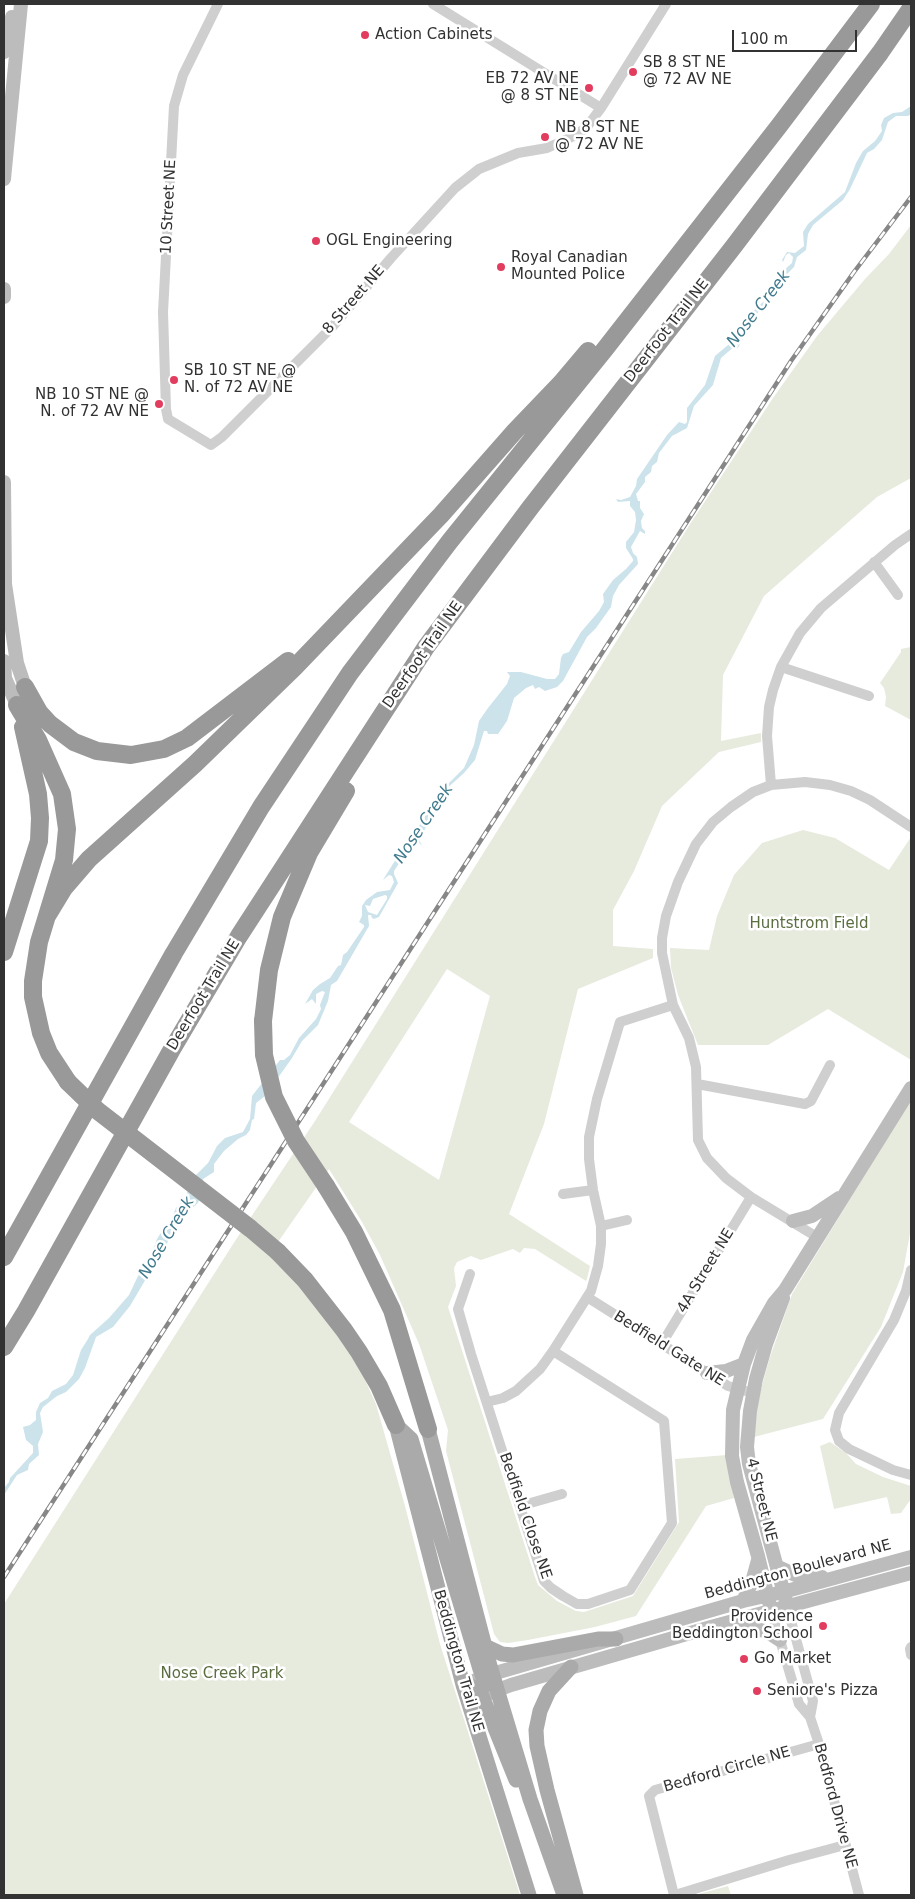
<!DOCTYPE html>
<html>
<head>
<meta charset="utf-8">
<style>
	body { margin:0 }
	#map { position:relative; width:915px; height:1899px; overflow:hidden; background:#fff; font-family:"DejaVu Sans",sans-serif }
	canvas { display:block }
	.frame { position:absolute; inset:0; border:5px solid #323232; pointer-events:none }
	.scale { position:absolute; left:732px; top:30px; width:125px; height:22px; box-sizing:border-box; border:2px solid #323232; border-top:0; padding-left:6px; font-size:15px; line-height:18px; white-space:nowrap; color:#323232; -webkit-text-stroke:4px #fff; paint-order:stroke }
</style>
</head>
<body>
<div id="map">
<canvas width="915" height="1899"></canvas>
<div class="frame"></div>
<div class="scale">100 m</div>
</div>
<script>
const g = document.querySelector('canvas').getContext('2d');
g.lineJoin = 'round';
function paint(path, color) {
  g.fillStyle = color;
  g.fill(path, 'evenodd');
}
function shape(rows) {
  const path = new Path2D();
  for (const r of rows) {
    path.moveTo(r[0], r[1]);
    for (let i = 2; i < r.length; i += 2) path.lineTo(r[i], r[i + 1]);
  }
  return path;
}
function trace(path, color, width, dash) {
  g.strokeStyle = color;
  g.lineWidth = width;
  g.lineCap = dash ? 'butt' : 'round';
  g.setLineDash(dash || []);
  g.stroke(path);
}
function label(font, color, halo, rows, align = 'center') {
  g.font = font + ' "DejaVu Sans",sans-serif';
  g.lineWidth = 5;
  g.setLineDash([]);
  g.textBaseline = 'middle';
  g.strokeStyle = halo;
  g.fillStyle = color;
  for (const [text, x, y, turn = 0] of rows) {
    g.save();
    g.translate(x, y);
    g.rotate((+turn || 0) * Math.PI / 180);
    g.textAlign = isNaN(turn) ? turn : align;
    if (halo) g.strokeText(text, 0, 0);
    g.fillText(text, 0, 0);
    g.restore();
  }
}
paint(shape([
	[911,225,911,478,877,497,764,596,723,675,721,741,761,733,761,742,719,752,662,806,634,871,613,910,613,946,653,949,653,958,578,989,544,1124,509,1214,590,1266,587,1279,586,1281,535,1249,524,1248,520,1253,513,1249,481,1260,471,1256,457,1262,454,1268,456,1286,448,1307,535,1577,538,1585,557,1601,576,1611,584,1612,633,1596,679,1522,675,1459,727,1455,734,1498,706,1506,636,1616,595,1627,528,1640,508,1643,500,1642,494,1634,446,1451,448,1430,419,1344,380,1255,362,1222,329,1169,271,1252,293,1275,357,1362,376,1404,405,1506,440,1644,520,1895,4,1895,4,1604,235,1241,315,1121,692,521,773,398,817,336,865,279,889,254],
	[447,969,490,996,439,1180,349,1122],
	[911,647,911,720,885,706,886,697,884,688,880,683,901,652,901,649],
	[803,830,835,838,889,870,911,837,911,1060,828,1009,768,1045,698,1045,678,995,671,968,670,948,709,950,717,916,734,875,762,843],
	[911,1099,911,1228,903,1272,881,1327,823,1419,754,1437,758,1400,769,1360,792,1294],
	[830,1442,846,1453,856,1464,883,1477,911,1486,911,1499,901,1513,891,1514,887,1497,834,1509,820,1446],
	[728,1886,731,1895,695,1895]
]), '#e7ebde');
paint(shape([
	[911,106,911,114,908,116,896,116,888,122,882,140,874,149,867,153,850,189,843,200,813,225,808,234,806,250,797,257,794,267,787,274,781,289,774,294,767,307,762,307,754,318,738,348,736,348,738,345,736,345,721,358,713,385,694,406,687,428,672,436,659,453,657,462,652,466,651,472,645,477,645,482,636,494,638,501,640,501,640,508,644,514,641,521,642,528,645,531,645,534,640,531,631,547,633,553,637,557,638,564,619,585,613,596,611,607,596,628,587,637,563,681,557,687,545,691,539,687,535,689,533,685,526,688,514,698,507,721,498,734,488,734,487,731,484,731,475,760,464,773,444,791,436,806,432,818,427,821,428,823,424,831,418,837,422,846,416,839,411,843,408,850,394,871,394,874,398,883,379,917,374,919,372,918,371,915,368,915,369,926,337,981,331,985,328,1001,318,1025,302,1041,292,1058,265,1096,256,1103,254,1119,252,1120,250,1130,246,1135,238,1139,224,1151,214,1164,214,1172,203,1179,202,1194,199,1201,196,1205,182,1214,179,1218,177,1231,170,1238,130,1306,113,1327,96,1337,85,1368,79,1379,66,1392,57,1396,43,1407,40,1413,43,1432,38,1444,39,1455,29,1464,28,1470,17,1475,4,1495,4,1488,9,1482,10,1478,33,1453,33,1446,26,1440,23,1427,30,1425,36,1420,36,1412,40,1403,48,1398,52,1391,66,1384,73,1375,81,1350,88,1339,90,1335,109,1318,129,1295,138,1276,150,1257,157,1239,162,1231,168,1226,176,1208,184,1199,195,1176,208,1163,217,1146,225,1138,243,1132,250,1119,252,1096,280,1060,284,1060,290,1055,299,1038,316,1019,321,1009,320,1005,325,992,322,991,316,994,316,1004,312,999,305,1004,313,990,320,984,330,978,338,966,341,965,343,955,347,952,364,927,364,925,359,922,362,916,362,906,366,900,377,892,390,890,394,882,392,876,389,875,383,880,399,854,421,823,424,822,426,811,431,802,433,802,440,792,464,768,474,745,479,721,488,708,507,684,510,676,507,672,521,672,547,679,555,679,559,674,561,658,563,654,569,652,581,632,599,611,604,602,603,594,613,580,626,569,633,561,633,559,626,548,626,542,634,532,636,520,635,512,630,506,630,501,618,502,616,499,621,500,630,497,636,486,637,479,667,435,679,422,685,424,687,422,687,408,705,385,715,356,741,334,741,332,738,329,742,327,747,317,764,301,764,297,772,290,782,272,792,263,793,257,789,253,786,255,783,262,782,260,787,252,795,253,804,246,803,232,808,224,845,192,856,163,863,151,875,141,882,131,881,125,884,118,893,113,902,112],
	[385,895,387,896,387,899,377,915,368,912,365,905,370,906,373,899]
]), '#cce3eb');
trace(shape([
	[218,4,183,75,174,106,163,312,166,409,168,419,211,445,222,437,333,326,391,258,455,188,479,169,518,153,547,148,574,136,586,128,601,108,666,4],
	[433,4,601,108],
	[874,562,898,595],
	[781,667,869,696],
	[771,785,767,736,769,707,773,690,781,667,800,633,821,608,895,545,911,534],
	[697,1084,805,1104,811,1101,830,1065],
	[563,1194,593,1190],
	[601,1226,627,1220],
	[817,1237,751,1197,726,1178,707,1158,698,1140,696,1067,689,1038,673,1005,662,953,662,938,666,916,678,882,696,844,713,822,731,807,753,792,771,785,805,782,830,785,851,791,870,800,911,827],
	[911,1270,906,1291,894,1320,839,1413,835,1430,839,1441,849,1449,893,1470,911,1475],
	[470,1274,458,1309,471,1354,544,1581,551,1588,563,1596,577,1604,588,1604,630,1590,672,1523,664,1421,553,1351],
	[587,1297,728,1386,753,1393],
	[661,1345,751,1197],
	[487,1402,503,1398,516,1391,540,1369,553,1351,591,1291,598,1266,601,1244,601,1226,593,1190,589,1159,589,1137,597,1099,620,1022,673,1005],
	[520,1506,562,1494],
	[787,1606,813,1701,810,1717],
	[771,1610,799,1704,810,1717,819,1744,859,1895],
	[911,1647,910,1649,911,1655],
	[674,1895,649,1796,655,1790,819,1744],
	[675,1895,789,1860,845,1845]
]), '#cfcfcf', 10);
trace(shape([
	[4,52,12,17],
	[4,179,21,4],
	[4,289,4,297],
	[4,482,5,584,17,663,25,687],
	[4,661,5,678,17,705],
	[793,1221,812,1216,839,1198],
	[783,1298,766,1344,756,1379,750,1411,747,1447,749,1464,786,1601],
	[707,1373,726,1371,744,1364],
	[778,1567,798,1576,822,1577],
	[743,1601,752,1582,758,1560],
	[771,1610,758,1556,737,1482,732,1456,733,1410,744,1364,753,1340,774,1303,785,1290,911,1088],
	[727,1625,766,1631,780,1640],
	[463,1685,492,1674,743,1601,783,1592,911,1557],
	[487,1694,511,1685,711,1627,911,1573]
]), '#bcbcbc', 14);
trace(shape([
	[396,1425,463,1685,529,1895],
	[397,1426,411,1439,480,1669,483,1677,489,1684],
	[428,1429,490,1666,530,1799,564,1895],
	[485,1646,502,1654,513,1655,598,1639,616,1639],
	[571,1667,549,1691,540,1711,536,1730,537,1746,547,1790,576,1895],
	[463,1685,471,1686,482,1696,516,1780]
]), '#aaa', 15);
trace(shape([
	[25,687,39,712,50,724,74,742,97,751,131,755,164,749,187,738,288,661],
	[17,705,38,740,62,794,67,829,64,860,39,942,33,981,33,997,41,1033,49,1053,68,1082],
	[47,916,64,888,89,859,195,764,295,667,441,515,515,431,561,383,588,351],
	[4,952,39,841,40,818,38,794,23,727],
	[263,1021,269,970,282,917,309,853,346,791],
	[326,1186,354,1232,392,1310,428,1429],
	[278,1252,305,1280,344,1330,359,1352,379,1386,396,1425],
	[4,1257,174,953,261,807,350,673,450,541,605,349,779,126,871,4],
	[4,1347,26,1311,171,1051,239,936,426,647,530,508,734,246,880,53,911,8]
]), '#999', 18);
const rail = shape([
	[4,1577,791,361,854,272,911,197]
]);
trace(rail, '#878787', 4.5);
trace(rail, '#fff', 2.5, [8]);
trace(shape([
	[263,1021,264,1055,274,1097,296,1141,326,1186],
	[68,1082,98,1111,251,1229,278,1252]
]), '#999', 18);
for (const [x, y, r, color] of [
	[365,35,5,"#e23c5e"],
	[633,72,5,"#e23c5e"],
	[589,88,5,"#e23c5e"],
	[545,137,5,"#e23c5e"],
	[316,241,5,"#e23c5e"],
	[501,267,5,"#e23c5e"],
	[174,380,5,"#e23c5e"],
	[159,404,5,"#e23c5e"],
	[823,1626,5,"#e23c5e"],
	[744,1659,5,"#e23c5e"],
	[757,1691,5,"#e23c5e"]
]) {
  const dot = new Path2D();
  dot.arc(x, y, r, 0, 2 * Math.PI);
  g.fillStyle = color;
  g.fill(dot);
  trace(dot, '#fff', 2);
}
label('15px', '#323232', '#fff', [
	["Action Cabinets",375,35],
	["SB 8 ST NE",643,63],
	["@ 72 AV NE",643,80],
	["EB 72 AV NE",579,79,"right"],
	["@ 8 ST NE",579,96,"right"],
	["NB 8 ST NE",555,128],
	["@ 72 AV NE",555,145],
	["OGL Engineering",326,241],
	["Royal Canadian",511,258],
	["Mounted Police",511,275],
	["SB 10 ST NE @",184,371],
	["N. of 72 AV NE",184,388],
	["NB 10 ST NE @",149,395,"right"],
	["N. of 72 AV NE",149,412,"right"],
	["Providence",813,1617,"right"],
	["Beddington School",813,1634,"right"],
	["Go Market",754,1659],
	["Seniore's Pizza",767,1691]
], 'left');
label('15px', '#323232', '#fff', [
	["10 Street NE",169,207,-87],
	["8 Street NE",354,300,-49],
	["Deerfoot Trail NE",667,331,-52],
	["Deerfoot Trail NE",423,655,-55],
	["Deerfoot Trail NE",204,995,-59],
	["4A Street NE",706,1271,-59],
	["Bedfield Gate NE",669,1349,32],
	["4 Street NE",761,1500,76],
	["Bedfield Close NE",525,1516,71],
	["Beddington Boulevard NE",798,1570,-15],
	["Beddington Trail NE",458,1661,74],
	["Bedford Circle NE",727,1770,-16],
	["Bedford Drive NE",835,1806,75]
]);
label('15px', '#5b6e40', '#fff', [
	["Huntstrom Field",809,924],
	["Nose Creek Park",222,1674]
]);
label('italic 16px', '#3f7a8d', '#fff', [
	["Nose Creek",759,309,-52],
	["Nose Creek",424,824,-56],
	["Nose Creek",167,1238,-59]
]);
</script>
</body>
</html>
